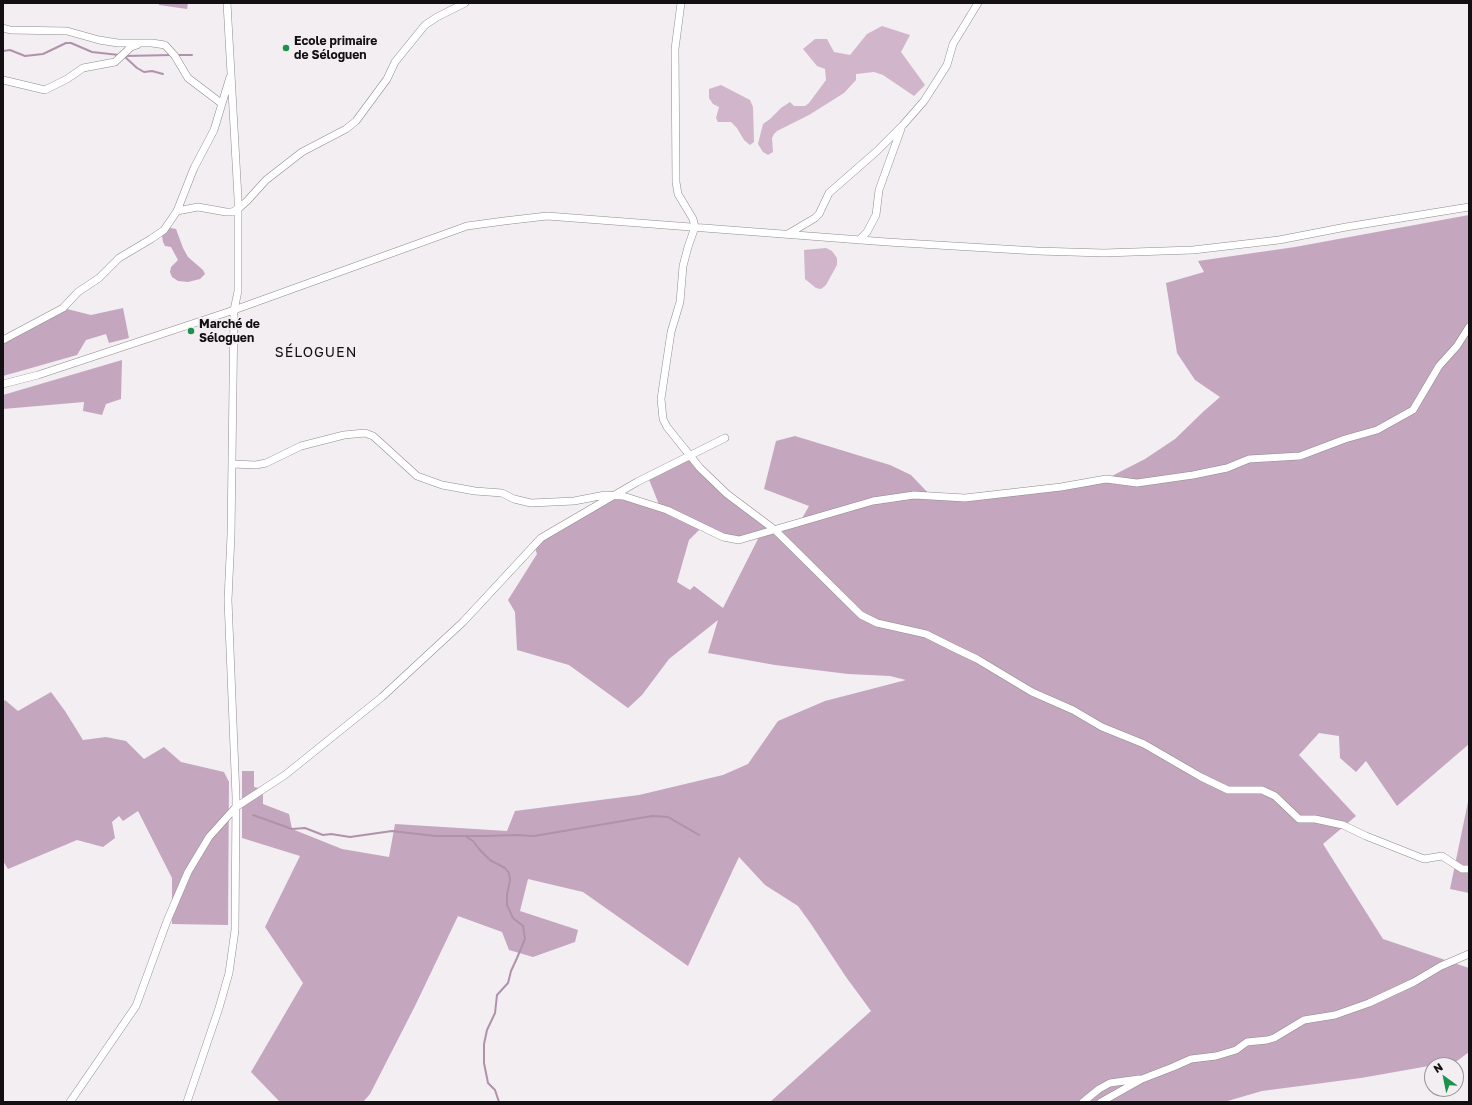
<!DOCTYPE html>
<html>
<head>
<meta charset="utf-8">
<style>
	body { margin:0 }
	#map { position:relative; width:1472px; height:1105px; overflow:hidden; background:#f2eef2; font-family:"Golos Text",sans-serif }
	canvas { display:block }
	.frame { position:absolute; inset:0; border:4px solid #121012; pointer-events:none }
	.north { position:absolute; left:1424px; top:1057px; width:40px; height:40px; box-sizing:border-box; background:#f2eef2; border:1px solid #989598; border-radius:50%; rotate:327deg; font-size:11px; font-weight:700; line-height:16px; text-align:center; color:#121012 }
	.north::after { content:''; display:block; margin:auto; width:14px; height:18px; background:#1b934e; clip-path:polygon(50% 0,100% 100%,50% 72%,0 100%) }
</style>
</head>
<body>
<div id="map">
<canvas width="1472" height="1105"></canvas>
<div class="frame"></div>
<div class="north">N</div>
</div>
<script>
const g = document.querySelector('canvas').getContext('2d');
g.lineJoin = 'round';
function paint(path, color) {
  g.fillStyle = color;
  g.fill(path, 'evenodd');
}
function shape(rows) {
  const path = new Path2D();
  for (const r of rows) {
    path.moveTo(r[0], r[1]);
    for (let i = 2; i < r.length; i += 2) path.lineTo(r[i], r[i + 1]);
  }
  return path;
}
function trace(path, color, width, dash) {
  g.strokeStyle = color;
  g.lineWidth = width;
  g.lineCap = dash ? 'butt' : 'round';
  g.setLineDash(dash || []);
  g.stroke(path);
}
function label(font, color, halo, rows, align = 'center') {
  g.font = font + ' "Golos Text",sans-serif';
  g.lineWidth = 4;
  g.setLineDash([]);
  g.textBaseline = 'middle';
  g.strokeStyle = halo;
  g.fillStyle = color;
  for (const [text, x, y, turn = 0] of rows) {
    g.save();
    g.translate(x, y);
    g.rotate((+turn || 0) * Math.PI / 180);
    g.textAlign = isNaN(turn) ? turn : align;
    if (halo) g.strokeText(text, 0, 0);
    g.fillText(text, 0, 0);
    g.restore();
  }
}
paint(shape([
	[882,26,910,35,901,52,925,85,914,96,883,75,874,72,856,74,856,80,844,93,809,115,777,131,774,134,772,138,773,152,768,155,763,152,758,144,763,124,770,119,781,108,790,102,794,106,805,106,809,103,826,80,825,69,817,66,803,49,815,39,827,39,834,52,850,55,867,34],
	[721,85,750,100,753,107,754,142,750,145,744,140,737,128,731,122,718,122,716,118,719,107,713,104,709,98,709,89],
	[826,248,832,251,837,258,837,265,826,285,821,289,816,288,805,279,804,250]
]), '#d0b5cb');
paint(shape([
	[159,3,188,3,187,9,159,5],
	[1469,215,1469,744,1397,806,1366,761,1356,772,1340,758,1339,736,1319,733,1299,755,1356,816,1323,844,1383,939,1469,968,1469,1052,1457,1061,1361,1078,1262,1091,1224,1102,770,1102,871,1011,846,977,811,924,798,906,765,885,739,857,688,966,583,892,528,879,520,911,578,930,575,942,533,957,509,950,502,932,458,916,415,1006,370,1094,363,1102,280,1102,251,1072,303,983,265,927,300,856,242,838,242,771,254,771,254,787,263,789,263,804,289,814,292,829,342,849,389,857,395,824,507,831,515,811,639,795,723,775,748,764,778,721,825,701,906,680,890,676,848,674,775,665,708,653,718,620,669,659,642,695,628,708,569,665,517,650,515,612,508,600,537,554,534,545,615,496,660,507,648,477,690,455,700,468,775,530,800,522,809,506,764,489,776,441,795,436,890,465,911,475,931,496,965,498,1106,479,1145,459,1175,439,1204,411,1220,397,1195,380,1177,353,1166,283,1204,272,1198,261,1295,247],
	[702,527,739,540,760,535,723,608,694,586,690,590,677,582,689,540],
	[166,227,176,229,183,248,188,257,203,270,205,274,200,279,188,282,178,281,172,277,170,272,171,267,178,260,171,247,165,246,163,242,162,236],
	[63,308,91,315,123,308,129,338,109,343,106,334,86,340,77,355,3,376,3,340],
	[122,360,121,399,106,404,102,415,83,411,84,402,3,409,3,395],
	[51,692,65,711,83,740,106,737,126,741,144,759,164,747,181,762,224,772,229,782,228,925,172,924,172,878,138,811,123,821,119,816,112,822,115,838,103,847,77,840,8,869,3,861,3,702,5,700,18,711],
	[1469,797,1469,893,1450,889]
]), '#c4a6bf');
trace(shape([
	[3,51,10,50,25,56,43,54,66,43,71,43,92,52,119,55],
	[177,55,192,55],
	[124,56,137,68,144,72,152,71,163,74],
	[125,56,171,55],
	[253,815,292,829,305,828,323,835,331,834,350,837,392,831,435,836,485,836,516,835,534,836,652,816,668,817,699,835],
	[465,836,473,841,479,849,490,860,505,868,509,873,510,880,507,895,507,905,513,918,523,926,525,939,517,958,511,971,508,983,497,995,495,1013,487,1030,484,1044,484,1063,488,1083,495,1090,499,1102]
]), '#b092ab', 2);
const minor = shape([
	[681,3,675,49,676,182,678,194,693,219,695,227,688,247,683,266,680,302,671,332,661,399,663,419,667,427,700,468,727,494,775,530,861,615,877,623,926,634,954,648,977,659,1032,692,1073,710,1102,727,1144,744,1201,777,1228,790,1262,790,1275,796,1299,819,1315,819,1343,825,1366,836,1424,859,1442,856,1462,869,1469,869],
	[3,28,10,30,67,31,99,40,118,43,152,43,165,45,175,56,188,78,221,103],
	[3,80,45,90,67,79,83,68,115,62,131,47,137,45],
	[177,211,198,207,226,212,232,212,238,209,247,201,266,180,302,152,346,129,356,121,387,79,395,62,425,25,437,17,465,3],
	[788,234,815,218,819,214,829,193,877,151,903,125,924,101,947,65,953,44,978,3],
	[859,240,867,232,876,215,879,190,901,129],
	[3,340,63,308,78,292,99,278,119,258,151,239,164,230,177,211,194,168,214,130,230,77],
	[3,384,38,375,234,310,467,226,504,221,547,216,887,242,1037,251,1104,253,1193,250,1279,240,1346,227,1469,207],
	[232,464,256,465,266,463,301,446,344,435,365,433,373,436,382,444,417,476,442,485,475,491,502,493,514,499,531,503,574,501,605,495,623,496,667,510,723,537,739,540,873,501,914,495,965,498,1061,487,1106,479,1137,483,1193,475,1227,468,1249,459,1300,456,1345,439,1377,430,1413,410,1439,366,1457,346,1469,327],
	[70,1102,136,1006,167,921,188,872,209,837,236,807,285,775,382,697,463,622,541,538,637,482,725,438],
	[187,1102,219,1008,229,973,235,930,236,797,228,600,231,535,234,310,238,291,238,198,227,3],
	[1083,1102,1099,1089,1110,1083,1139,1079],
	[1101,1102,1142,1079,1173,1067,1191,1059,1216,1056,1236,1050,1247,1042,1267,1040,1274,1038,1304,1020,1335,1015,1369,1003,1414,982,1441,966,1469,954]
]);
trace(minor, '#8f8b8e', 8);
trace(minor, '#fff', 7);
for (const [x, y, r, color] of [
	[286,48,4,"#1b934e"],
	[191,331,4,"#1b934e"]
]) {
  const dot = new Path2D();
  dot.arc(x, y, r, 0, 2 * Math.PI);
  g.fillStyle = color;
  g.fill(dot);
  trace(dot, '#f2eef2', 1.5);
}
label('bold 12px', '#121012', '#f2eef2', [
	["Ecole primaire",294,41],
	["de Séloguen",294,55],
	["Marché de",199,324],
	["Séloguen",199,338]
], 'left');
g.letterSpacing = '1px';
label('14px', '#121012', '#f2eef2', [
	["SÉLOGUEN",316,353]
]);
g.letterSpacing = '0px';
</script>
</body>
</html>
